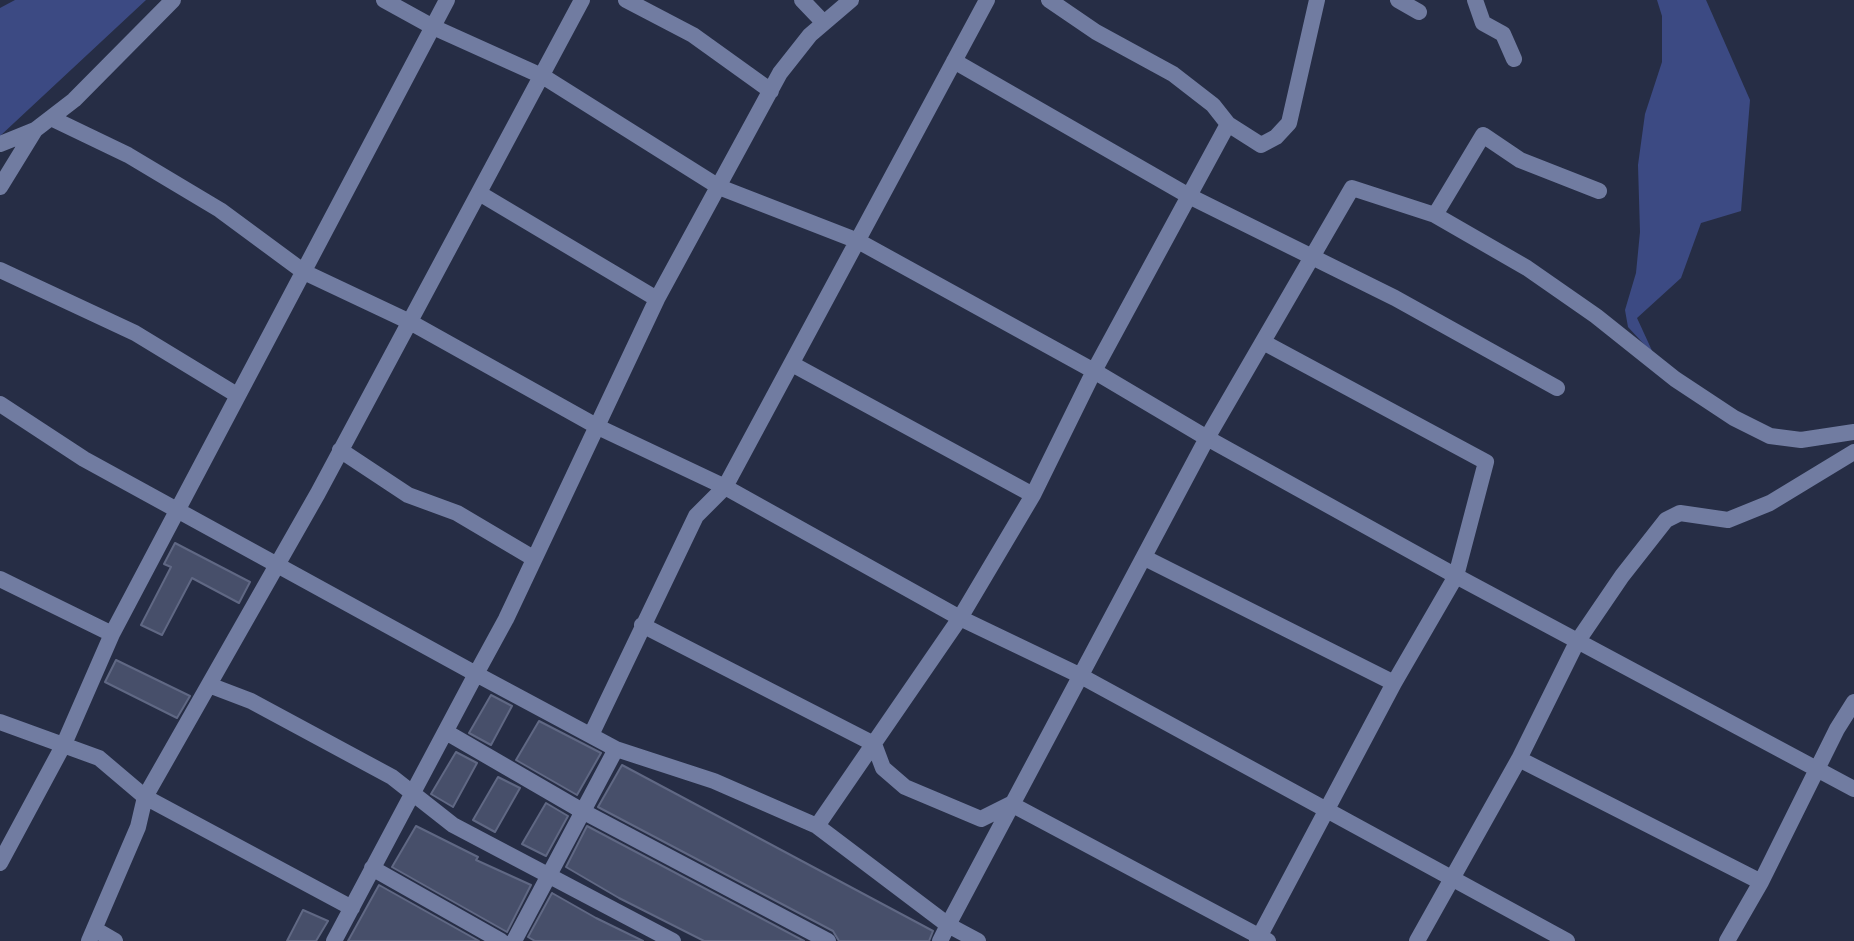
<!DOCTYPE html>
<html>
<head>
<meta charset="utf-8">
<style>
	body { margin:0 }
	canvas { display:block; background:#262d45 }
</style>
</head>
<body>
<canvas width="1854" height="941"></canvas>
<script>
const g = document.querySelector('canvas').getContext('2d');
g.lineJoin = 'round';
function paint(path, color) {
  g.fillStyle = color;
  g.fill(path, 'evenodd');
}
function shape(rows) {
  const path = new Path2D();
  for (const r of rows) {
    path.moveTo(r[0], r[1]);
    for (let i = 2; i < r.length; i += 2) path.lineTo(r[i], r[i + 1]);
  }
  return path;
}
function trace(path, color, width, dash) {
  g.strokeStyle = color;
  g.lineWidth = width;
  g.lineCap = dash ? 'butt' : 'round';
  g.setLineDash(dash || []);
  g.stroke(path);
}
paint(shape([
	[15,0,146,0,0,136,0,8],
	[1657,0,1706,0,1750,100,1741,211,1701,223,1681,278,1637,318,1654,355,1628,327,1625,310,1636,273,1640,232,1638,165,1645,114,1662,62,1662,16]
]), '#3c4a83');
const building = shape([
	[175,543,250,582,239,603,192,578,162,635,141,625,171,567,164,564,175,543],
	[116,660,190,696,177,718,105,682,116,660],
	[491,695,512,706,491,745,469,733,491,695],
	[539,721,601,753,577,795,516,760,539,721],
	[456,752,477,763,453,807,431,794,456,752],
	[622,765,933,931,929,941,839,941,833,931,598,807,622,765],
	[498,777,520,788,495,832,473,820,498,777],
	[546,803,568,816,546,856,522,844,546,803],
	[416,826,478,857,476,860,531,885,507,932,392,867,416,826],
	[587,826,804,941,704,941,619,898,566,867,587,826],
	[379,885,479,941,348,941,379,885],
	[552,893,596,918,643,941,535,941,528,937,552,893],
	[303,910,328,921,316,941,287,941,303,910]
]);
paint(building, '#474f6a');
trace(building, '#606884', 2);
trace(shape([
	[384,0,433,27,544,77,719,187,858,241,1094,371,1207,438,1352,188,1435,215,1527,268,1596,316,1675,379,1734,418,1770,436,1801,440,1854,432],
	[626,0,693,35,771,91],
	[802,0,824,23],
	[1398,0,1419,12],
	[1475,0,1483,23,1503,34,1514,59],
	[954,61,1189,196,1395,298,1557,388],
	[51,118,128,155,220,210,304,272,410,322,598,427,725,487,960,618,1079,675,1567,941],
	[1228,124,1261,145,1276,137,1289,123,1317,0],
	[0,144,35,130,74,100,173,0],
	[0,187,35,130],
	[479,193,657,299],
	[1435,215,1483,135,1520,160,1599,191],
	[0,270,135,333,237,395],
	[792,364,1033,495],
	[0,404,84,459,476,674,506,619,657,299,780,73,810,35,851,0],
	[340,450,408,495,457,513,533,558],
	[1145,558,1394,683],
	[0,579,112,634],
	[642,625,874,744,883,768,905,787,981,819,1011,804,1268,941],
	[209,685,251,701,392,777,453,825,673,941],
	[0,722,99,758,145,797,352,908],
	[446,732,584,812,828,941],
	[591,735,696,516,725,487,987,0],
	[1519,759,1761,882],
	[817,826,960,618,1033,495,1094,371,1228,124,1213,105,1173,74,1096,32,1049,0],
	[0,863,64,744,112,634,447,0],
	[372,868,501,941],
	[96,930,115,941],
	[89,941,138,827,145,797,318,493,582,0],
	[334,941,476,674,616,749,714,781,817,826,948,925,1207,438,1456,576,1854,789],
	[514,941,616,749],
	[940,941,948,925,978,941],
	[1257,941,1394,683,1456,576,1486,462,1263,342],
	[1417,941,1519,759,1577,642,1622,576,1666,520,1680,513,1728,520,1770,503,1854,452],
	[1727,941,1761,882,1837,729,1854,702]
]), '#717ca1', 16);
</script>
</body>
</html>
